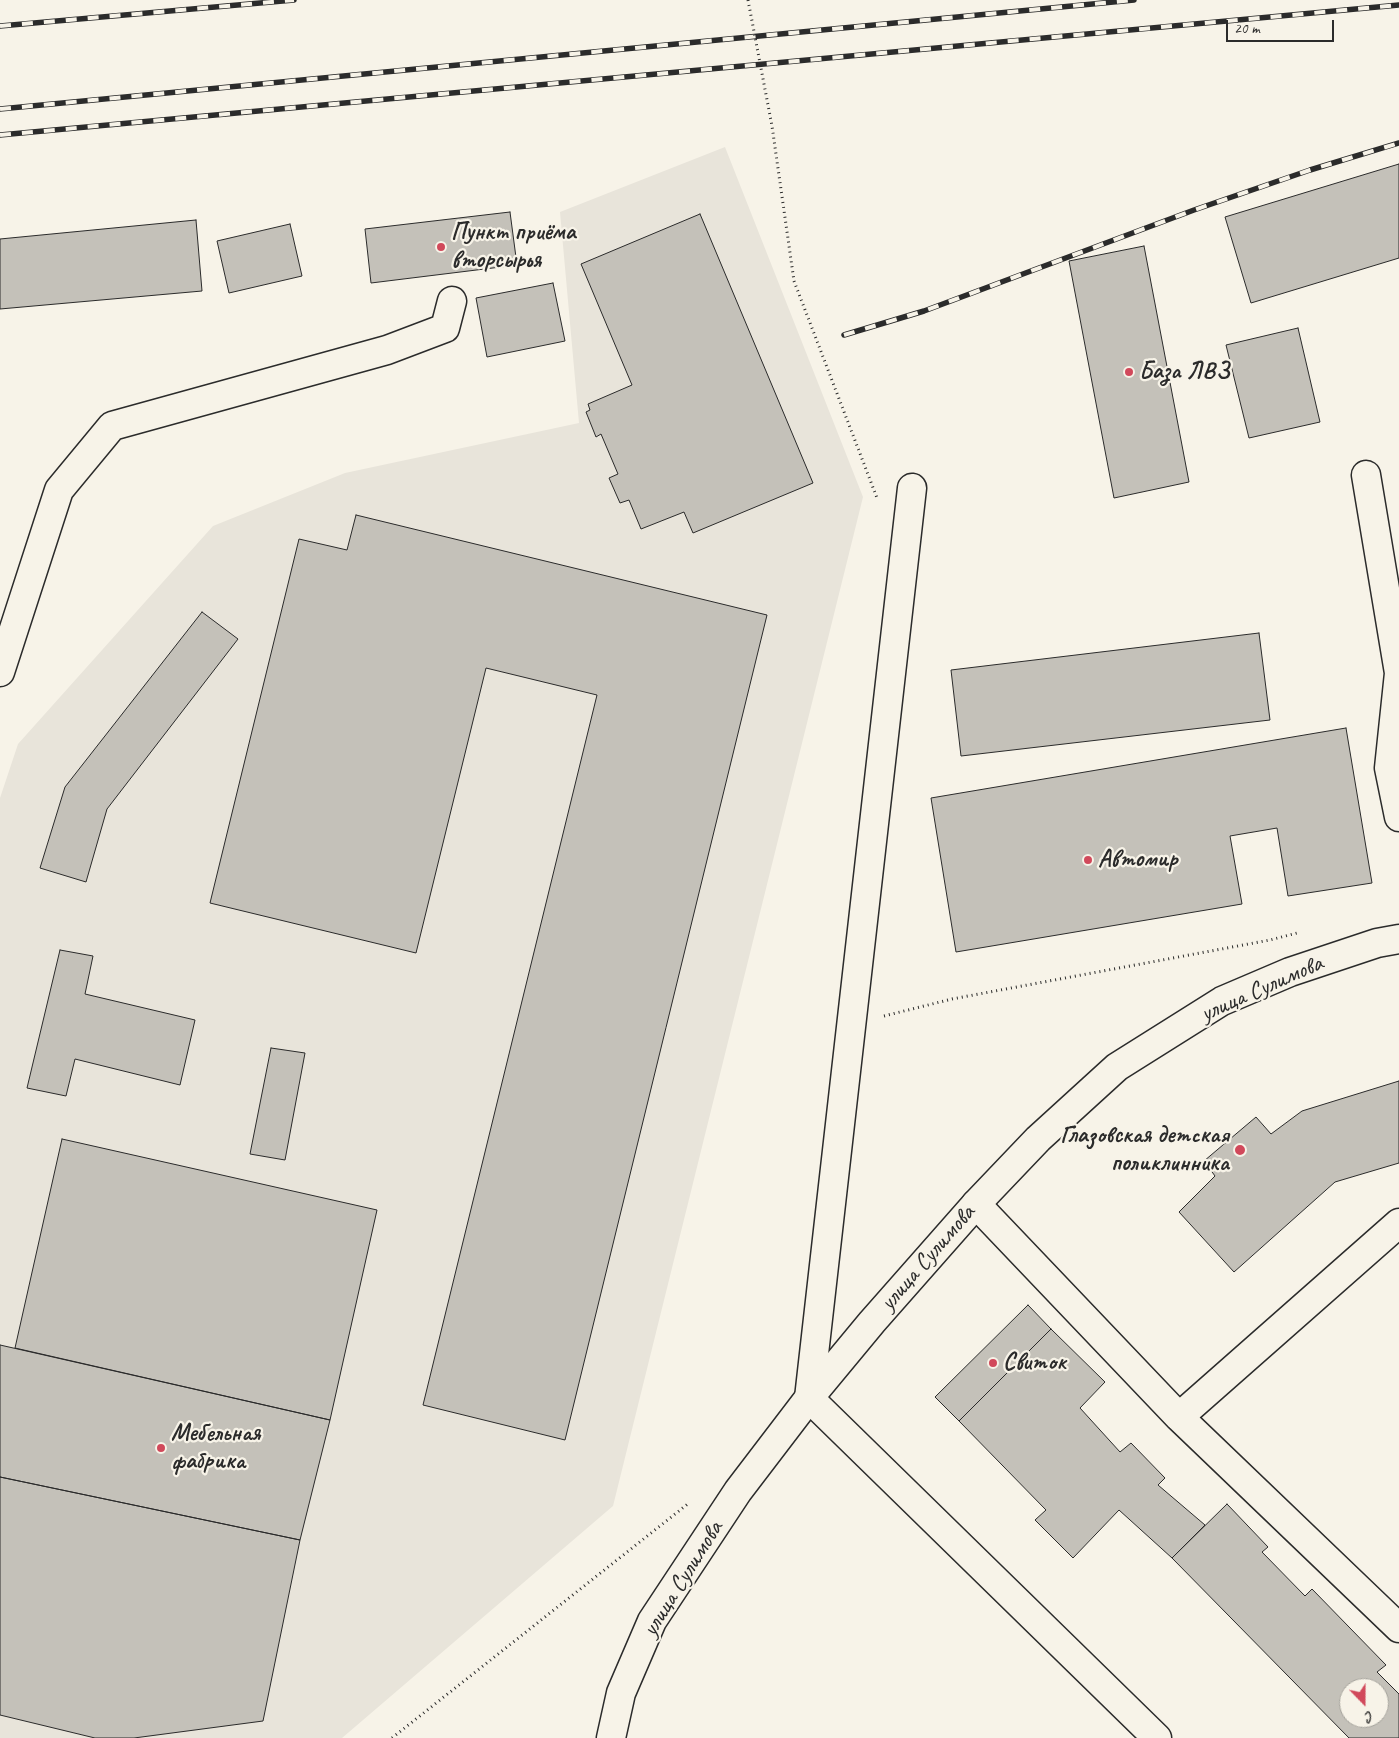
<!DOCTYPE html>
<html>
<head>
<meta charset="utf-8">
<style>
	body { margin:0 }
	#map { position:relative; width:1399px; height:1738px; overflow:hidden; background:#f7f3e8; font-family:Caveat,sans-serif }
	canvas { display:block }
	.north { position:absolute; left:1339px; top:1678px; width:50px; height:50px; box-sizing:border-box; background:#f7f3e8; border:1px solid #a5a39c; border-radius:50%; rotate:158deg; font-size:14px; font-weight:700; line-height:20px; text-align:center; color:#2b2b2b }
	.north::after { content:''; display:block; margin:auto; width:18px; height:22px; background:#d1495b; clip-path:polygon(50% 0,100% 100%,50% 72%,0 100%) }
	.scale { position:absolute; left:1226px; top:20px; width:108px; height:22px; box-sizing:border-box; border:2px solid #2b2b2b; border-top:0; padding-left:6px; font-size:15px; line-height:18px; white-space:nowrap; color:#2b2b2b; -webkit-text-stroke:4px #f7f3e8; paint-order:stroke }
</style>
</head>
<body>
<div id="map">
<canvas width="1399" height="1738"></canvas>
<div class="north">С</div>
<div class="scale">20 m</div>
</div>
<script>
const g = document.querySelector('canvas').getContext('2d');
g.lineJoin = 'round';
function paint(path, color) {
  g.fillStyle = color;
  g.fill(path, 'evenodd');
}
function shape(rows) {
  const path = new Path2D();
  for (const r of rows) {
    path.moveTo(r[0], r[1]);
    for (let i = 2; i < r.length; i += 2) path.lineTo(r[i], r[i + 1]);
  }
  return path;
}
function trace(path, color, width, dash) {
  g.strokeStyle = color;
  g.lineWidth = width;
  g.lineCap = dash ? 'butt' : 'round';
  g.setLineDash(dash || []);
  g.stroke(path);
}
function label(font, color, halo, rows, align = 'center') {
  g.font = font + ' Caveat,sans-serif';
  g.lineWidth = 4.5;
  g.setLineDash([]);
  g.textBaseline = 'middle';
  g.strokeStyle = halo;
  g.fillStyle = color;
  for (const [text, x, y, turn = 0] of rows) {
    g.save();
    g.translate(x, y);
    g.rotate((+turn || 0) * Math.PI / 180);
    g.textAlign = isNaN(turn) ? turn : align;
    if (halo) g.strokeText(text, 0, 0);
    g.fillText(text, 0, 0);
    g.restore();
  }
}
paint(shape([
	[725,147,863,497,613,1506,342,1738,0,1738,0,798,18,744,213,526,345,473,579,423,560,212]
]), '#e8e4da');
const building = shape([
	[1399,164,1399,258,1251,303,1225,217,1399,164],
	[510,212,517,265,371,283,365,229,510,212],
	[700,214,813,483,693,533,684,512,641,529,629,500,620,503,609,478,618,474,601,434,596,437,586,412,590,410,588,404,632,385,581,264,700,214],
	[196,220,202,291,0,309,0,239,196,220],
	[290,224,302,276,229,293,217,241,290,224],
	[1144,246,1189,482,1114,498,1069,261,1144,246],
	[553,283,565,341,487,357,476,298,553,283],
	[1298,328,1320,422,1249,438,1226,345,1298,328],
	[356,515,767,615,565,1440,423,1405,597,695,486,668,416,953,210,903,299,539,347,550,356,515],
	[202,612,238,639,107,809,86,882,40,868,65,787,202,612],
	[1259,633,1270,720,961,756,951,670,1259,633],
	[1346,728,1372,883,1288,896,1277,828,1230,836,1242,904,956,952,931,798,1346,728],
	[60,950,93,956,85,994,195,1020,180,1085,75,1059,66,1096,27,1088,60,950],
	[271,1048,305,1053,285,1160,250,1154,271,1048],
	[1399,1081,1399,1163,1335,1182,1234,1272,1179,1212,1215,1176,1204,1161,1256,1117,1271,1134,1302,1111,1399,1081],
	[62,1139,377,1210,330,1420,15,1348,62,1139],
	[1028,1305,1051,1329,959,1421,935,1397,1028,1305],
	[1051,1329,1105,1382,1080,1408,1120,1452,1131,1443,1165,1478,1158,1485,1205,1525,1172,1558,1119,1510,1073,1558,1035,1520,1046,1510,959,1421,1051,1329],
	[0,1345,330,1420,300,1540,0,1477,0,1345],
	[0,1477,300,1540,263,1721,134,1738,95,1738,0,1715,0,1477],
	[1227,1504,1268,1547,1262,1552,1305,1596,1312,1589,1386,1665,1377,1672,1399,1694,1399,1738,1349,1738,1172,1558,1227,1504],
	[1349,1688,1379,1688,1379,1718,1349,1718,1349,1688]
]);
paint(building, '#c4c1b9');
trace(building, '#2b2b2b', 1);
const minor = shape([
	[1366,475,1399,673,1389,768,1399,817],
	[912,488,809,1398,1157,1738],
	[0,672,59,490,112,426,387,350,445,328,452,301],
	[976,1204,1179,1417,1399,1628],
	[1179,1417,1399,1223]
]);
const major = shape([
	[611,1738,621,1693,652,1621,738,1491,809,1398,872,1322,976,1204,1038,1139,1117,1067,1222,1001,1290,972,1377,943,1399,939]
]);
trace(minor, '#2b2b2b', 31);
trace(major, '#2b2b2b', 31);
trace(shape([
	[794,281,877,498],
	[884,1016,952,999,1270,940,1297,933],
	[392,1738,689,1503]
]), '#2b2b2b', 3, [1, 4]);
trace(minor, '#f7f3e8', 28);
trace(major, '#f7f3e8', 28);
const rail = shape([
	[0,26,294,0],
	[0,109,1134,0],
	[0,135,1399,5],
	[844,335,924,311,1194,210,1310,170,1399,143]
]);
trace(rail, '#2b2b2b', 5.5);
trace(rail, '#f7f3e8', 4, [11]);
trace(shape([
	[748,0,772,126,794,281]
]), '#2b2b2b', 3, [1, 4]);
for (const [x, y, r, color] of [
	[441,247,5,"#d1495b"],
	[1129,372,5,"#d1495b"],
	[1088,860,5,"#d1495b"],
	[1240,1150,6,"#d1495b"],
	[993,1363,5,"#d1495b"],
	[161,1448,5,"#d1495b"]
]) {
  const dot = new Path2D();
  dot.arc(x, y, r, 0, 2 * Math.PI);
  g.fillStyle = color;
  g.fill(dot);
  trace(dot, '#f7f3e8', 2);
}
label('bold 24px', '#2b2b2b', '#f7f3e8', [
	["Пункт приёма",451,233],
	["вторсырья",451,261],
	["База ЛВЗ",1139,372],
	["Автомир",1098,860],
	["Глазовская детская",1229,1136,"right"],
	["поликлинника",1229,1164,"right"],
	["Свиток",1003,1363],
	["Мебельная",171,1434],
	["фабрика",171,1462]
], 'left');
label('24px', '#2b2b2b', '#f7f3e8', [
	["улица Сулимова",1262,989,-24],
	["улица Сулимова",928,1258,-49],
	["улица Сулимова",683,1579,-58]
]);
</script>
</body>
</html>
